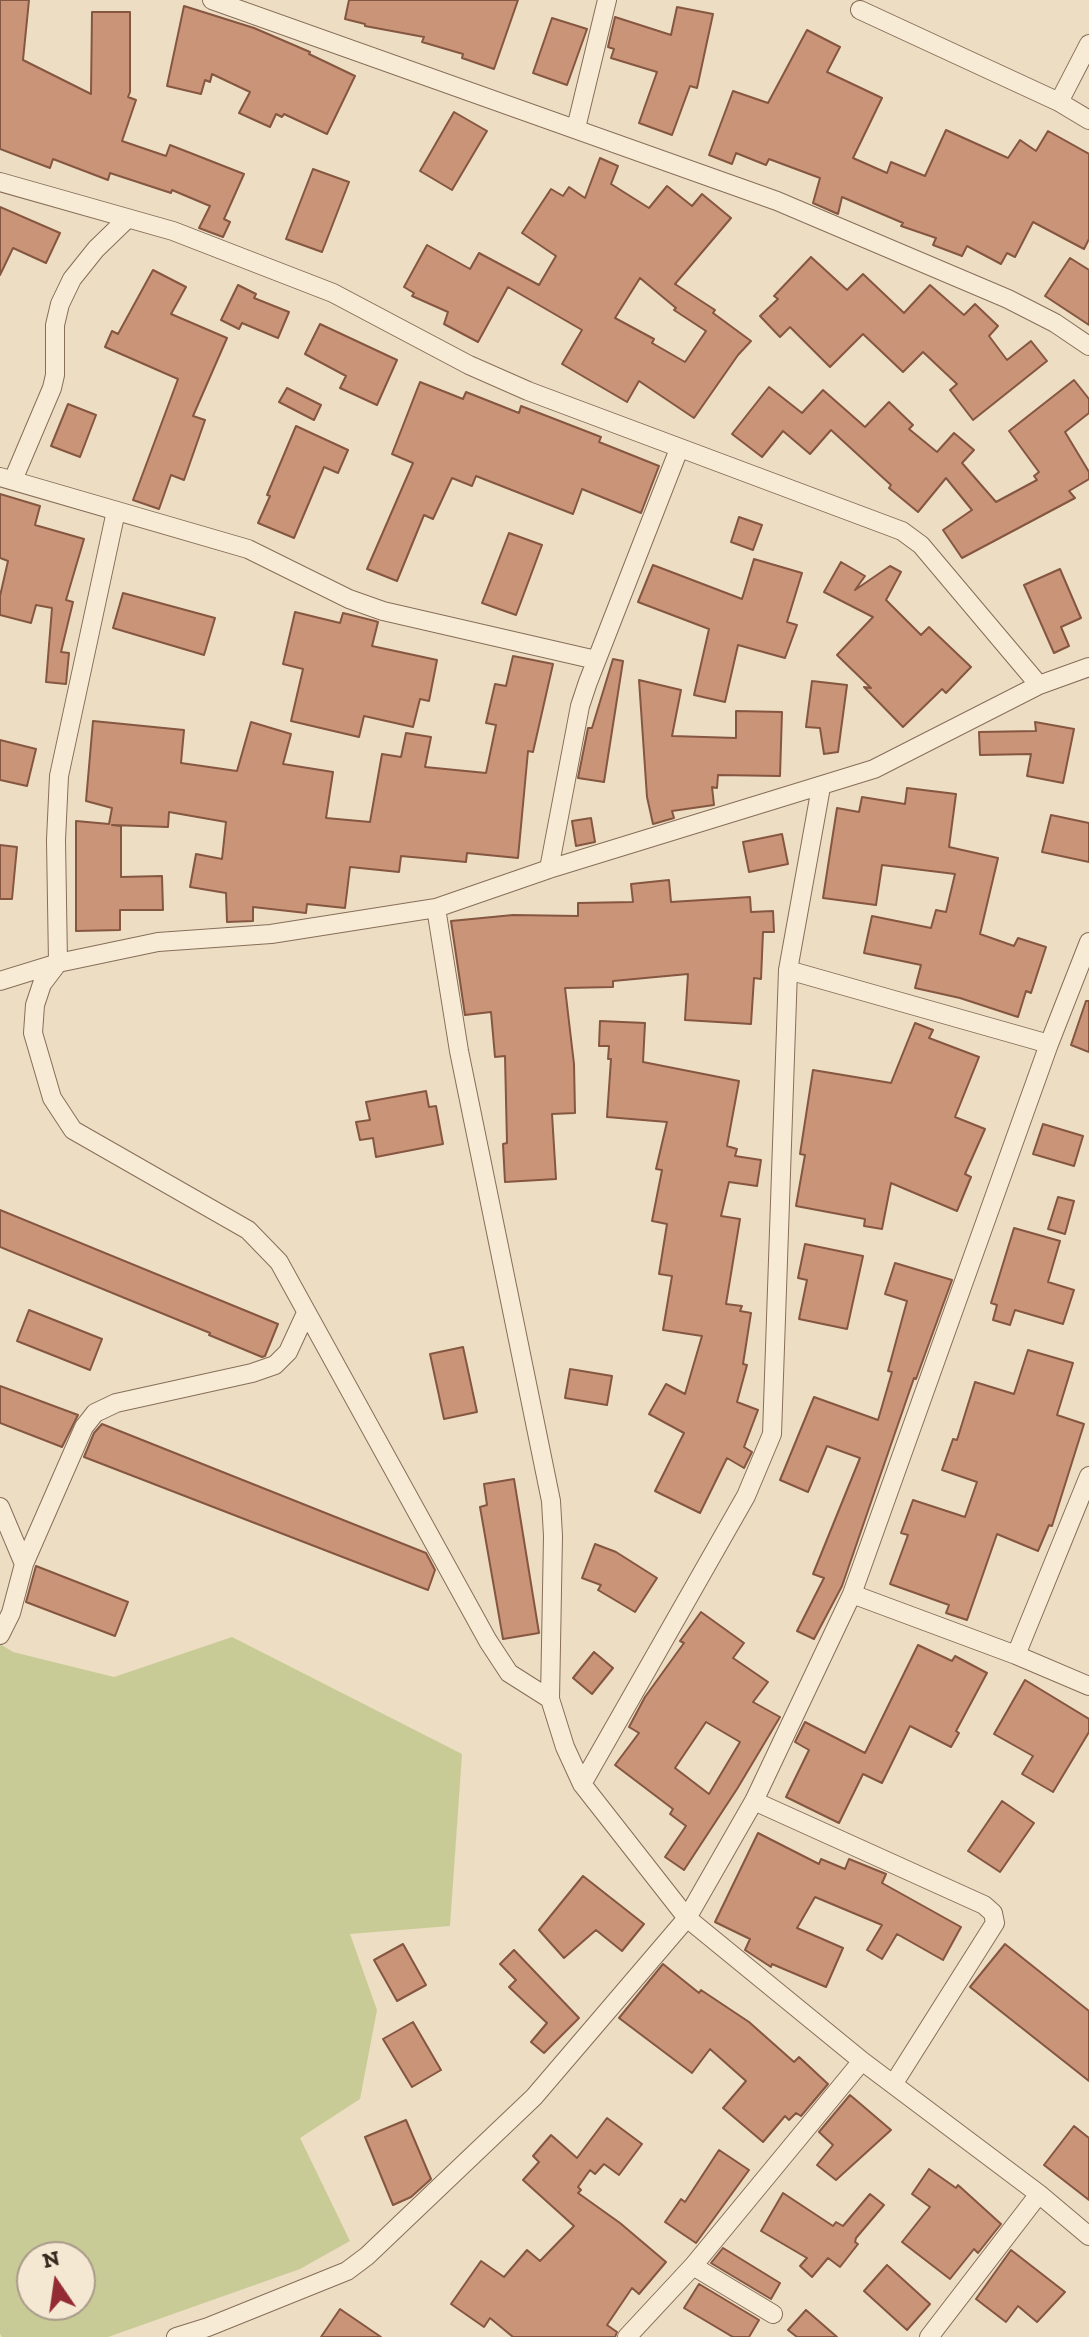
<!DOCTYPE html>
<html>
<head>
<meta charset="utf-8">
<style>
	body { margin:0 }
	#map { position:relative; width:1089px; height:2337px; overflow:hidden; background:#edddc2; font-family:"Zilla Slab",serif }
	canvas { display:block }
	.north { position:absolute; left:16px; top:2241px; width:80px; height:80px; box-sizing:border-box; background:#f4e8d2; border:2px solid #a89b8a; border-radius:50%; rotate:347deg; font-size:22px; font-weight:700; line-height:32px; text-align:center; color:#36281e }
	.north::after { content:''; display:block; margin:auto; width:28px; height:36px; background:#942b34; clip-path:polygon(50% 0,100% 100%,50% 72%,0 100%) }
</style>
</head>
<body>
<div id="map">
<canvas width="1089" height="2337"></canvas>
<div class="north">N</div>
</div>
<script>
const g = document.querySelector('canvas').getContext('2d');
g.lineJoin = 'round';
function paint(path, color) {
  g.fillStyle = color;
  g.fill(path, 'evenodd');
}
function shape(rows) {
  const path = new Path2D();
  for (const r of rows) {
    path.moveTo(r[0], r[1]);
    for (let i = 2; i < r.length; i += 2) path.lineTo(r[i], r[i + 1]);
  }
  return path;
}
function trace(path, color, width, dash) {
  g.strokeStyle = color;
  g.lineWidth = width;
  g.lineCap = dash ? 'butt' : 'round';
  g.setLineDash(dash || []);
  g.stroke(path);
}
paint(shape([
	[232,1637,462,1754,450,1926,350,1934,377,2010,360,2099,300,2138,350,2241,300,2269,108,2337,2,2337,0,2334,0,1644,13,1652,114,1677],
	[32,2257,80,2257,80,2305,32,2305]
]), '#c9cb97');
const building = shape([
	[0,0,29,0,23,60,91,94,92,12,130,12,130,92,128,97,136,100,122,141,166,156,170,145,244,174,224,219,230,222,223,237,199,228,210,206,172,190,171,193,110,173,108,180,53,159,50,168,0,149,0,0],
	[349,0,518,0,494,69,462,58,463,54,422,42,424,37,365,26,365,24,345,19,349,0],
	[184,6,254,28,310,52,309,54,355,76,327,134,284,114,282,117,276,114,270,127,239,113,250,92,212,74,210,82,205,80,201,94,167,86,184,6],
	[677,7,713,14,697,88,690,86,672,135,639,123,657,72,611,58,614,49,608,47,615,17,671,35,677,7],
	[552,18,587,29,567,85,533,73,552,18],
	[807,30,840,47,827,72,882,98,853,158,887,173,891,162,925,176,946,130,1008,158,1020,140,1036,151,1048,131,1089,154,1089,239,1084,249,1033,222,1015,257,1007,253,1001,264,967,246,962,256,933,245,936,238,901,226,903,223,842,197,838,214,813,203,820,178,769,159,766,165,736,153,732,164,709,155,733,91,768,103,807,30],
	[454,112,487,131,452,190,420,171,454,112],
	[600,158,618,166,611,184,649,208,667,186,692,206,702,194,731,218,675,284,715,310,713,313,751,341,738,355,694,418,639,381,627,402,562,364,582,330,508,287,478,342,444,324,448,312,412,296,414,293,404,287,427,245,470,269,479,253,539,285,556,256,522,233,551,189,563,196,569,187,585,198,600,158],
	[640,278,676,308,674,310,706,331,685,362,652,343,654,339,615,318,640,278],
	[313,169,349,182,322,252,286,239,313,169],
	[0,207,60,233,46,263,13,248,0,275,0,207],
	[811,257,847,290,863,274,904,313,930,285,964,315,975,304,998,326,989,336,1007,360,1031,341,1047,361,973,420,950,390,957,384,923,352,903,372,863,334,830,367,790,327,780,337,760,316,778,299,774,296,811,257],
	[1070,258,1089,270,1089,325,1045,296,1070,258],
	[153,270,186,287,171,314,227,338,193,416,205,420,184,480,171,475,159,509,133,500,178,379,105,347,112,331,118,334,153,270],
	[238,285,256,294,254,298,289,312,278,338,242,323,239,329,221,320,238,285],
	[320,324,397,360,377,405,340,388,346,376,305,354,320,324],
	[1074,380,1089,399,1089,413,1065,432,1089,472,1089,479,1069,491,1075,498,962,558,943,530,972,510,946,478,918,512,889,488,891,485,831,430,810,454,783,431,762,457,732,434,769,387,802,413,823,390,865,427,889,402,913,425,909,429,937,452,954,433,974,450,962,463,996,502,1037,480,1034,476,1039,472,1009,431,1074,380],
	[420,382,463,399,466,392,519,413,521,406,601,437,599,442,659,466,641,513,582,489,573,514,476,476,472,486,452,478,433,519,424,515,397,581,367,569,413,463,392,454,420,382],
	[287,388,321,405,314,420,279,402,287,388],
	[68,404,96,415,80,457,51,446,68,404],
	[296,426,348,450,338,473,324,467,294,538,258,523,270,496,267,495,296,426],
	[0,494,40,506,35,525,84,539,66,600,73,602,61,652,69,653,66,684,46,682,52,608,36,605,31,623,0,615,0,596,8,561,0,558,0,494],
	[739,517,762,525,753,550,731,542,739,517],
	[509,533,542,545,516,615,482,603,509,533],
	[754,559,802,573,787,622,797,625,785,658,738,645,725,702,694,695,709,629,638,602,653,565,742,599,754,559],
	[841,562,865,576,855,590,890,566,901,572,886,600,921,635,929,627,971,667,946,693,942,689,903,727,864,687,871,688,837,655,873,617,824,592,841,562],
	[1060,569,1081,618,1061,627,1069,646,1054,653,1024,585,1060,569],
	[123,593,215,618,204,655,113,628,123,593],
	[295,612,340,623,343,613,375,621,378,622,372,646,437,660,429,701,420,699,413,727,364,716,359,737,291,721,303,669,283,664,295,612],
	[513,656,553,664,533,752,528,751,518,858,467,853,466,862,401,856,399,872,350,867,345,908,307,904,306,913,253,907,253,921,227,922,226,893,190,887,196,854,222,859,226,822,169,812,168,827,112,825,121,826,121,877,162,876,163,910,120,910,120,930,76,931,76,821,109,824,112,808,86,801,93,721,184,730,181,763,237,771,251,722,291,734,283,764,333,772,326,818,370,822,382,754,401,757,406,733,431,737,425,767,486,773,496,725,486,723,495,684,506,686,513,656],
	[613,659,623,661,604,782,578,778,588,728,592,728,613,659],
	[639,680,681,690,672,736,736,738,736,711,782,712,780,776,718,775,717,788,712,787,714,805,672,811,674,818,653,824,647,797,639,680],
	[812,681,847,685,838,752,824,754,820,728,806,727,812,681],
	[1035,722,1074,729,1063,783,1027,776,1031,754,980,755,979,732,1036,731,1035,722],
	[0,740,36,749,27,786,0,780,0,740],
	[907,788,956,794,949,847,998,858,980,934,1014,946,1018,938,1046,947,1031,993,1026,991,1018,1017,960,998,915,988,921,965,864,953,872,916,931,928,936,910,946,912,955,874,882,865,876,905,823,898,837,808,859,812,862,797,905,804,907,788],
	[1051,815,1089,823,1089,862,1042,852,1051,815],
	[591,818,595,842,576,846,572,821,591,818],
	[782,834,788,864,749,872,743,842,782,834],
	[0,845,17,847,12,899,0,899,0,845],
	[669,880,671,902,750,897,751,912,773,911,774,932,763,932,761,979,754,978,751,1024,685,1020,688,974,613,981,613,987,565,988,574,1064,575,1113,552,1114,556,1179,505,1182,503,1144,507,1143,505,1056,495,1057,491,1012,465,1015,451,921,513,915,578,916,578,903,633,902,631,884,669,880],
	[1086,1001,1089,1001,1089,1052,1071,1045,1086,1001],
	[600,1021,645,1023,643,1062,739,1081,727,1146,737,1149,735,1156,761,1160,757,1186,729,1182,721,1216,740,1219,726,1304,742,1306,740,1311,751,1313,743,1364,747,1365,737,1402,758,1410,744,1447,752,1452,744,1468,727,1458,700,1513,655,1491,684,1433,649,1414,666,1384,685,1394,702,1336,663,1330,672,1276,659,1274,667,1224,652,1221,662,1170,656,1169,667,1122,607,1117,611,1059,608,1059,609,1046,599,1046,600,1021],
	[915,1023,933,1030,929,1038,979,1057,955,1117,985,1129,965,1174,971,1177,957,1211,891,1183,882,1229,864,1226,865,1219,796,1206,805,1155,800,1154,813,1070,891,1083,915,1023],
	[426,1091,429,1107,436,1106,443,1144,376,1157,373,1138,360,1140,356,1122,370,1120,366,1102,426,1091],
	[1043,1124,1083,1136,1074,1166,1033,1154,1043,1124],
	[1058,1197,1074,1201,1065,1234,1048,1229,1058,1197],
	[0,1210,278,1324,265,1356,262,1357,209,1335,210,1333,0,1247,0,1210],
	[1014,1228,1060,1241,1048,1282,1074,1290,1063,1324,1015,1310,1010,1325,993,1320,997,1305,991,1303,1014,1228],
	[805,1244,863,1256,847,1329,799,1319,807,1280,798,1278,805,1244],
	[895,1263,952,1280,916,1379,914,1378,842,1586,814,1639,797,1631,824,1578,813,1574,860,1458,827,1446,808,1492,780,1480,814,1397,878,1420,892,1372,888,1371,907,1301,885,1294,895,1263],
	[29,1310,102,1339,90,1370,17,1341,29,1310],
	[463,1347,477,1412,444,1419,430,1354,463,1347],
	[1028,1350,1073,1363,1057,1415,1084,1424,1052,1526,1049,1525,1038,1551,997,1534,967,1620,946,1613,949,1605,890,1584,908,1535,901,1533,913,1500,965,1517,977,1482,942,1470,953,1439,957,1440,975,1382,1014,1394,1028,1350],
	[570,1369,612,1376,607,1405,565,1398,570,1369],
	[0,1386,78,1415,62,1447,0,1423,0,1386],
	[102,1424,426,1553,435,1570,428,1590,84,1457,94,1433,102,1424],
	[514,1479,539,1633,503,1639,480,1507,487,1505,484,1484,514,1479],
	[595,1544,616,1552,657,1578,635,1612,598,1590,601,1585,582,1578,595,1544],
	[36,1566,128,1602,115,1636,26,1602,36,1566],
	[701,1612,744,1643,733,1658,768,1682,753,1702,780,1717,737,1789,684,1870,665,1857,686,1826,670,1814,673,1809,615,1765,639,1733,629,1727,645,1697,684,1643,680,1641,701,1612],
	[706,1722,740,1742,709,1794,675,1768,706,1722],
	[918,1645,952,1661,955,1656,987,1673,956,1731,959,1733,951,1747,910,1726,882,1783,863,1774,839,1823,786,1797,809,1750,795,1742,805,1722,865,1753,918,1645],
	[594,1652,613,1668,592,1694,573,1678,594,1652],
	[1025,1680,1089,1719,1089,1732,1053,1792,1022,1774,1033,1756,994,1734,1025,1680],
	[1002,1801,1034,1823,1000,1872,968,1851,1002,1801],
	[758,1833,819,1864,821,1859,845,1869,849,1859,886,1874,882,1883,961,1927,943,1960,897,1934,882,1959,867,1950,882,1925,815,1897,797,1928,843,1948,826,1987,772,1964,771,1967,745,1950,750,1939,715,1922,758,1833],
	[583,1876,644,1924,622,1951,596,1930,564,1958,539,1930,583,1876],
	[403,1944,426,1985,397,2001,374,1960,403,1944],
	[1005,1944,1089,2011,1089,2081,970,1987,1005,1944],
	[514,1950,579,2018,544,2053,531,2042,547,2023,509,1987,516,1980,500,1964,514,1950],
	[663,1964,699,1993,701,1990,749,2022,794,2062,799,2057,828,2084,801,2116,796,2113,789,2120,785,2116,763,2142,723,2108,746,2081,710,2049,692,2073,619,2018,663,1964],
	[413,2022,441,2070,412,2087,383,2039,413,2022],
	[850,2095,891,2130,836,2180,817,2165,833,2145,819,2132,850,2095],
	[607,2118,642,2144,619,2175,604,2164,595,2174,590,2170,578,2187,581,2190,578,2193,620,2223,666,2262,639,2294,632,2288,607,2325,617,2332,615,2337,513,2337,490,2318,484,2327,451,2304,481,2261,504,2277,527,2250,540,2261,574,2226,523,2180,539,2162,533,2156,551,2135,577,2158,607,2118],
	[406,2120,431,2179,411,2197,393,2205,365,2137,406,2120],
	[1074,2126,1089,2138,1089,2200,1044,2165,1074,2126],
	[719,2150,749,2170,696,2243,665,2222,681,2199,685,2202,719,2150],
	[929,2169,956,2188,958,2185,1001,2224,978,2253,974,2249,950,2279,902,2242,930,2207,912,2194,929,2169],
	[783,2193,833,2226,836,2222,843,2226,870,2194,884,2205,856,2238,855,2242,858,2244,840,2267,828,2258,812,2277,800,2266,807,2258,761,2231,783,2193],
	[723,2248,780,2283,771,2299,711,2263,723,2248],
	[1011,2250,1065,2292,1037,2322,1018,2306,1006,2322,976,2299,1011,2250],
	[887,2265,930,2304,907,2330,864,2291,887,2265],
	[699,2284,759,2320,749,2337,733,2337,684,2308,699,2284],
	[340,2309,381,2337,321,2337,340,2309],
	[806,2310,837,2337,797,2337,788,2330,806,2310]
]);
paint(building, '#ca9479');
trace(building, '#855640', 2);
const street = shape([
	[212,0,777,201,1008,299,1055,323,1089,346],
	[860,10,1059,102,1089,120],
	[1059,102,1089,44],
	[576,128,607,0],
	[0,182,173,231,333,293,469,365,528,391,902,531,921,545,1039,685],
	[0,477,248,549,349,599,383,611,596,660],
	[13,480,52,388,55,375,55,325,60,304,72,279,96,249,127,219],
	[116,511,59,776,56,840,58,963,42,984,35,1005,33,1033,52,1098,73,1130,248,1230,279,1262,488,1641,509,1673,550,1699],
	[549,869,580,706,588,682,679,449],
	[436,908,459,1051,551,1501,553,1536,550,1699,565,1747,582,1784,687,1918,862,2061,1039,2194,1089,2236],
	[788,970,1049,1044],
	[0,981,58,963,158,942,271,934,436,908,549,869,874,769,1039,685,1089,667],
	[0,1507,24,1564],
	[852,1594,1016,1655,1089,1686],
	[0,1635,11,1613,24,1564,84,1427,95,1413,116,1403,252,1373,275,1365,288,1352,306,1313],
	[1016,1655,1089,1476],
	[582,1784,746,1496,772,1434,788,970,821,787],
	[754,1801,984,1905,993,1913,995,1923,894,2083],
	[693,2266,773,2314],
	[176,2337,208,2327,347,2271,367,2256,534,2097,687,1918,754,1801,852,1594,1049,1044,1089,942],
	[627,2337,693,2266,862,2061],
	[929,2337,1039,2194]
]);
trace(street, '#866e5a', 20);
trace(street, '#f8ebd5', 18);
</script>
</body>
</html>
